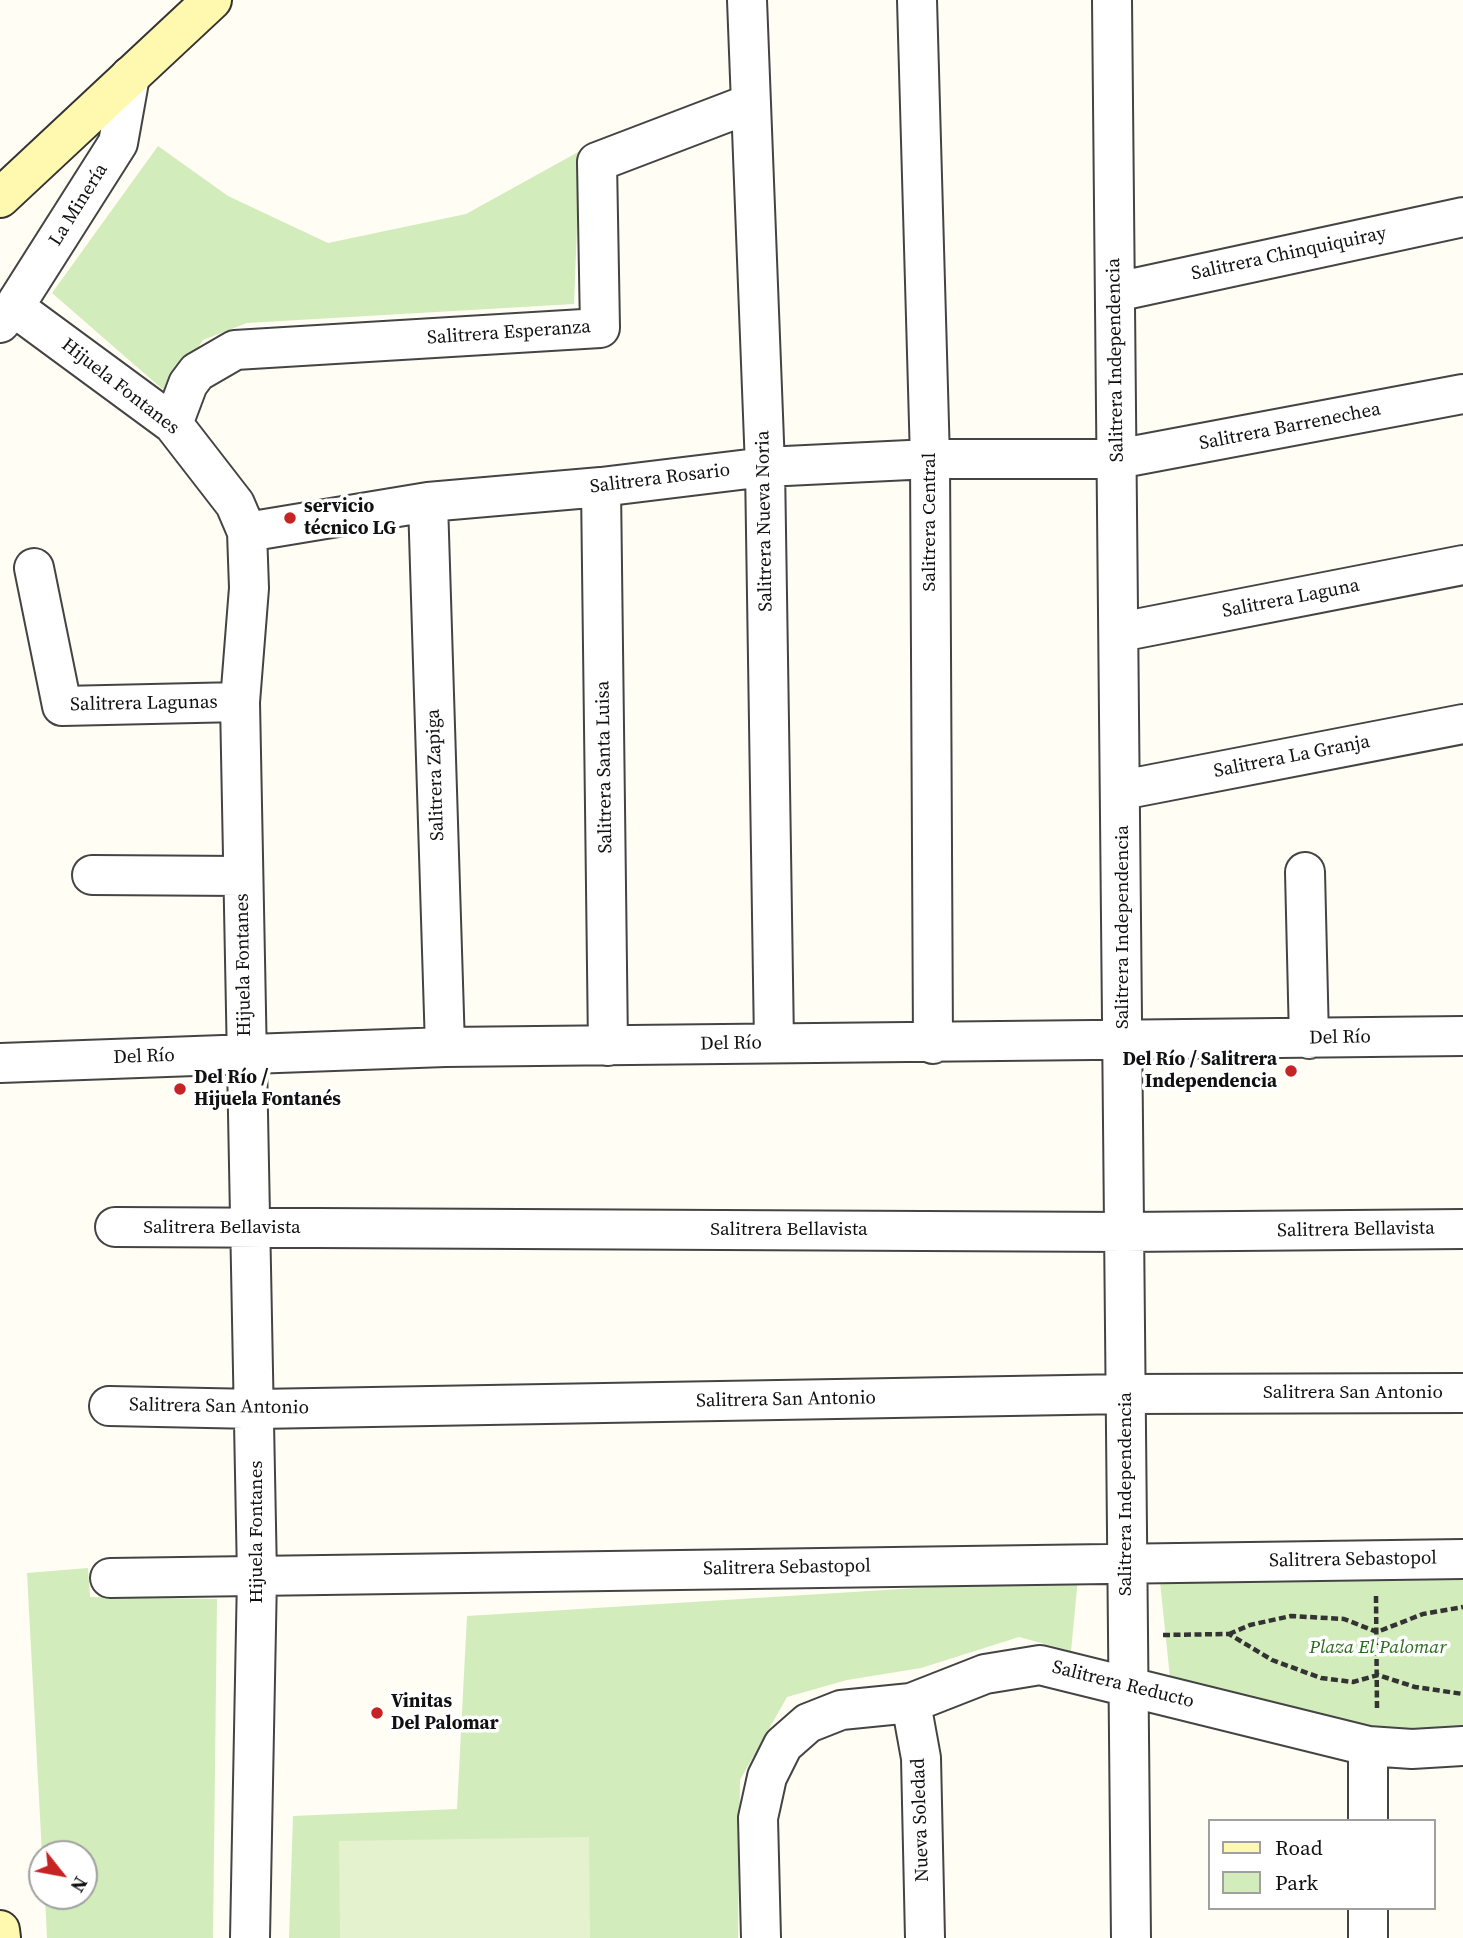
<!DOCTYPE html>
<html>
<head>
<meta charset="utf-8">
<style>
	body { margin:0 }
	#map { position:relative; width:1463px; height:1938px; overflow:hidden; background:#fffdf4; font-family:"Source Serif 4",serif }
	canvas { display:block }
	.legend { position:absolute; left:1208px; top:1819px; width:228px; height:91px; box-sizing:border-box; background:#fff; border:2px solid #a0a0a0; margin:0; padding:9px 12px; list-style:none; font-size:21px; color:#111 }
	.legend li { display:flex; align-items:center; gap:14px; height:35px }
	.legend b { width:35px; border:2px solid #a0a0a0 }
	.north { position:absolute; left:28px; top:1840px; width:70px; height:70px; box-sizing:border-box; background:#fff; border:2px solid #a0a0a0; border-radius:50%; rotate:121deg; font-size:19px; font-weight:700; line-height:28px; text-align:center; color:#111 }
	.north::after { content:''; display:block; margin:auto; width:24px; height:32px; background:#c62325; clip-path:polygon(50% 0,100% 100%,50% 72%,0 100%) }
</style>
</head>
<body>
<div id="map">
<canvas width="1463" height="1938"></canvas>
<ul class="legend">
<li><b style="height:9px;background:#fff9af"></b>Road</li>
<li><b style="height:19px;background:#d3ecbb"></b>Park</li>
</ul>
<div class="north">N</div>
</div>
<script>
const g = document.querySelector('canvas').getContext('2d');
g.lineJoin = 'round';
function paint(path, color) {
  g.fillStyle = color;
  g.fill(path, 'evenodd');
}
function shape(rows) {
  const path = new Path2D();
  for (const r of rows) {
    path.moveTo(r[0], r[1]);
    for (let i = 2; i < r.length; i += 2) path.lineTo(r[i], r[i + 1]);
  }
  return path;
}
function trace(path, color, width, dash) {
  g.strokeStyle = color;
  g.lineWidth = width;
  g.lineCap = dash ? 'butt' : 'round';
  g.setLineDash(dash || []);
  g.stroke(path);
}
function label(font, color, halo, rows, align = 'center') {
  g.font = font + ' "Source Serif 4",serif';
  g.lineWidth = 7;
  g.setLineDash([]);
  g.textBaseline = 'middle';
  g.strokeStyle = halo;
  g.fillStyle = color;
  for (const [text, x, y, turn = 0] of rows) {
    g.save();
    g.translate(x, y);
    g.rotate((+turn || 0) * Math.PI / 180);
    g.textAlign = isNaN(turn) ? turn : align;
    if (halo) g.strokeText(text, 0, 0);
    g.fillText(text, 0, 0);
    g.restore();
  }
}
paint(shape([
	[158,146,228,196,328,243,466,214,580,151,574,304,247,323,203,340,168,394,52,293],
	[1158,1563,1463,1563,1463,1736,1416,1735,1172,1697],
	[88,1568,90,1597,217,1599,213,1938,47,1938,45,1896,84,1896,84,1854,42,1854,27,1573],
	[1078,1578,1071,1651,1019,1637,921,1668,847,1680,787,1697,740,1780,738,1938,289,1938,293,1816,457,1809,467,1616]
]), '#d3ecbb');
paint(shape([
	[589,1837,590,1938,340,1938,339,1841]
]), '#e5f2ce');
const street = shape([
	[747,0,765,467,774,1043],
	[917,0,930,459,933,1044],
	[1112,0,1131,1938],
	[1116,292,1463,217],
	[14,307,173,424,235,504,247,532,249,588,240,702,257,1576,250,1938],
	[0,323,14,307,118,143,130,76],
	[173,424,188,384,197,372,235,350,600,328,597,162,749,104],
	[601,487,608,1046],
	[428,502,445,1047],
	[247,532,428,502,601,487,765,467,930,459,1117,459,1463,394],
	[34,568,62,706,240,702],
	[1120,632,1463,565],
	[1122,790,1463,724],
	[1305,872,1309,1039],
	[92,875,242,876],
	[0,1063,445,1047,1463,1036],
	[115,1227,1125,1232,1463,1229],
	[109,1406,256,1409,1126,1394,1463,1393],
	[110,1578,1463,1559],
	[911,1703,921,1758,925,1938],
	[1368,1821,1368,1746],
	[761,1938,758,1818,767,1777,783,1745,808,1723,841,1710,911,1703,985,1674,1040,1665,1368,1746,1412,1749,1463,1746],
	[1368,1938,1368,1908]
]);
const secondary = shape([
	[0,198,212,0],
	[0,1930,1,1938]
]);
trace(street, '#444', 42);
trace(secondary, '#333', 42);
trace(shape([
	[1376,1596,1377,1709],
	[1229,1634,1250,1625,1291,1616,1344,1619,1377,1632,1423,1614,1463,1607],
	[1163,1635,1229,1634,1272,1660,1321,1678,1353,1682,1378,1675,1415,1687,1463,1694]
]), '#333', 4.5, [7, 3.5]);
trace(street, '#fff', 38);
trace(secondary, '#fff9af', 38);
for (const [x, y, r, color] of [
	[290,518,7,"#c62325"],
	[1291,1071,7,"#c62325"],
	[180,1089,7,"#c62325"],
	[377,1713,7,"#c62325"]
]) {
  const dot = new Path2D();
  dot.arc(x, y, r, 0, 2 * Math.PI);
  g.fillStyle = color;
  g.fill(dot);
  trace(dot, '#fff', 2.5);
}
label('19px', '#111', '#fff', [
	["La Minería",79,205,-58],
	["Salitrera Chinquiquiray",1289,254,-12],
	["Salitrera Esperanza",509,333,-4],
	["Salitrera Independencia",1116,360,-91],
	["Hijuela Fontanes",120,387,38],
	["Salitrera Barrenechea",1290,427,-11],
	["Salitrera Rosario",660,479,-7],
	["Salitrera Nueva Noria",765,521,-91],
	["Salitrera Central",930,522,-90],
	["Salitrera Laguna",1291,599,-11],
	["Salitrera Lagunas",144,704,-1],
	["Salitrera La Granja",1292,757,-11],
	["Salitrera Santa Luisa",605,767,-91],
	["Salitrera Zapiga",436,775,-92],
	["Salitrera Independencia",1123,927,-90],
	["Hijuela Fontanes",244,965,-91],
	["Del Río",1340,1038,-1],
	["Del Río",731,1044,-1],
	["Del Río",144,1057,-2],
	["Salitrera Bellavista",222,1228],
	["Salitrera Bellavista",789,1230],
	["Salitrera Bellavista",1356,1230,-1],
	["Salitrera San Antonio",1353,1393],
	["Salitrera San Antonio",786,1400,-1],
	["Salitrera San Antonio",219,1407,1],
	["Salitrera Independencia",1126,1494,-90],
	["Hijuela Fontanes",257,1532,-90],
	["Salitrera Sebastopol",1353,1560,-1],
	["Salitrera Sebastopol",787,1568,-1],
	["Salitrera Reducto",1123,1685,14],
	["Nueva Soledad",921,1820,-92]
]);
label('bold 19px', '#111', '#fff', [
	["servicio",304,507],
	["técnico LG",304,529],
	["Del Río / Salitrera",1277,1060,"right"],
	["Independencia",1277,1082,"right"],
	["Del Río /",194,1078],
	["Hijuela Fontanés",194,1100],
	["Vinitas",391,1702],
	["Del Palomar",391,1724]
], 'left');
label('italic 19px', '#2b6c1d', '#fff', [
	["Plaza El Palomar",1378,1648]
]);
</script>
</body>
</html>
